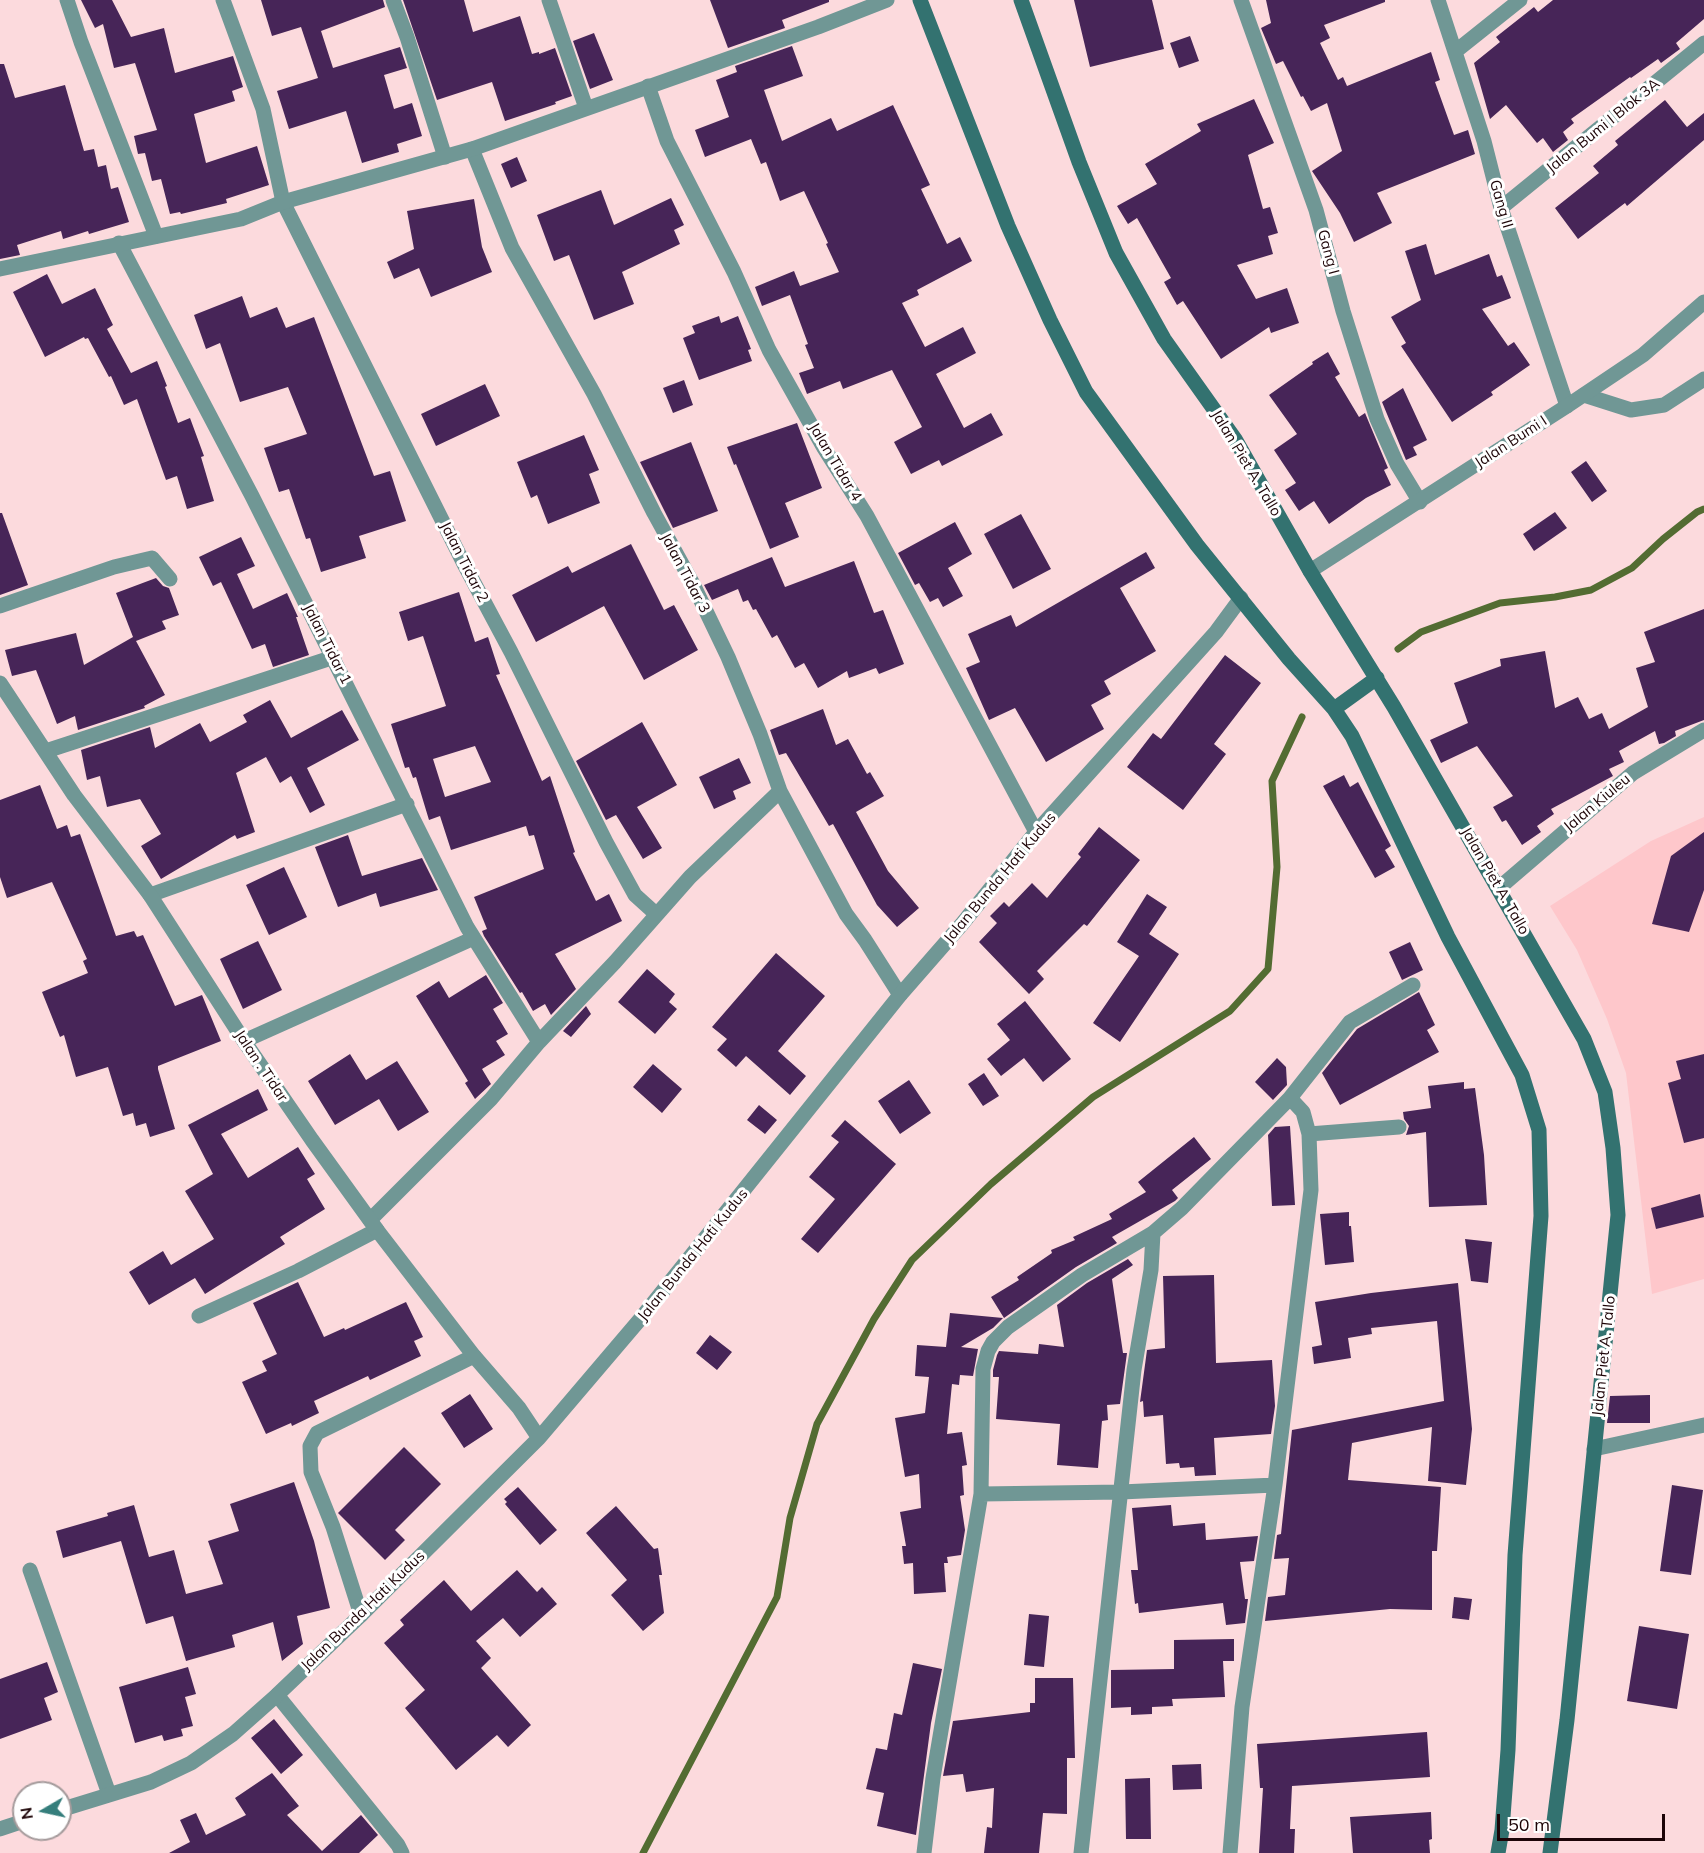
<!DOCTYPE html>
<html>
<head>
<meta charset="utf-8">
<style>
	body { margin:0 }
	#map { position:relative; width:1704px; height:1853px; overflow:hidden; background:#fcdadd; font-family:Mulish,sans-serif }
	canvas { display:block }
	.north { position:absolute; left:12px; top:1781px; width:60px; height:60px; box-sizing:border-box; background:#fff; border:2px solid #a59b9c; border-radius:50%; rotate:261deg; font-size:16px; font-weight:700; line-height:24px; text-align:center; color:#1d0407 }
	.north::after { content:''; display:block; margin:auto; width:21px; height:27px; background:#357e7c; clip-path:polygon(50% 0,100% 100%,50% 72%,0 100%) }
	.scale { position:absolute; left:1497px; top:1814px; width:168px; height:27px; box-sizing:border-box; border:3px solid #1d0407; border-top:0; padding-left:8px; font-size:18px; line-height:21px; white-space:nowrap; color:#1d0407; -webkit-text-stroke:4px #fff; paint-order:stroke }
</style>
</head>
<body>
<div id="map">
<canvas width="1704" height="1853"></canvas>
<div class="north">N</div>
<div class="scale">50 m</div>
</div>
<script>
const g = document.querySelector('canvas').getContext('2d');
g.lineJoin = 'round';
function paint(path, color) {
  g.fillStyle = color;
  g.fill(path, 'evenodd');
}
function shape(rows) {
  const path = new Path2D();
  for (const r of rows) {
    path.moveTo(r[0], r[1]);
    for (let i = 2; i < r.length; i += 2) path.lineTo(r[i], r[i + 1]);
  }
  return path;
}
function trace(path, color, width, dash) {
  g.strokeStyle = color;
  g.lineWidth = width;
  g.lineCap = dash ? 'butt' : 'round';
  g.setLineDash(dash || []);
  g.stroke(path);
}
function label(font, color, halo, rows, align = 'center') {
  g.font = font + ' Mulish,sans-serif';
  g.lineWidth = 6;
  g.setLineDash([]);
  g.textBaseline = 'middle';
  g.strokeStyle = halo;
  g.fillStyle = color;
  for (const [text, x, y, turn = 0] of rows) {
    g.save();
    g.translate(x, y);
    g.rotate((+turn || 0) * Math.PI / 180);
    g.textAlign = isNaN(turn) ? turn : align;
    if (halo) g.strokeText(text, 0, 0);
    g.fillText(text, 0, 0);
    g.restore();
  }
}
paint(shape([
	[1704,817,1704,1279,1652,1294,1626,1073,1607,1019,1577,950,1550,906,1651,841]
]), '#fec7cb');
trace(shape([
	[1398,649,1421,632,1500,603,1555,597,1591,590,1632,568,1663,539,1697,512,1704,509],
	[643,1853,777,1597,790,1518,817,1424,874,1319,912,1260,991,1184,1093,1097,1230,1011,1268,969,1277,867,1272,781,1302,717]
]), '#536c32', 7);
paint(shape([
	[81,0,112,0,131,37,164,28,175,73,233,56,243,87,232,91,235,101,194,114,206,163,257,146,269,185,226,199,227,203,181,214,180,212,170,214,161,179,152,181,145,153,138,154,134,136,157,130,135,63,114,68,103,24,95,28],
	[261,0,383,0,385,7,321,31,333,68,400,47,407,68,384,75,394,109,412,103,422,136,397,144,399,152,362,163,346,111,289,129,277,91,318,78,301,27,272,36],
	[403,0,464,0,473,32,520,16,532,54,539,52,539,54,555,48,572,96,555,102,556,104,505,121,492,82,437,100],
	[710,0,829,0,829,2,782,20,785,28,728,48],
	[1074,0,1152,0,1164,49,1090,67],
	[1266,0,1385,0,1385,2,1324,25,1330,38,1320,43,1338,80,1343,77,1347,86,1431,52,1440,80,1435,82,1454,135,1468,130,1475,154,1377,193,1392,223,1354,242,1340,213,1312,171,1342,151,1327,103,1311,111,1303,96,1301,97,1283,61,1276,64,1261,28,1271,23],
	[1553,0,1704,0,1704,19,1676,43,1680,49,1661,63,1658,59,1631,78,1630,77,1571,119,1574,123,1563,132,1568,140,1553,152,1543,138,1537,143,1506,105,1490,119,1474,63,1500,42,1496,37,1534,7,1538,12],
	[594,33,613,80,590,89,573,41],
	[1190,36,1199,61,1179,68,1170,43],
	[792,46,803,76,764,90,782,141,831,118,837,131,893,105,930,185,921,189,947,244,960,237,972,261,917,290,919,295,902,303,925,347,963,327,976,353,936,374,964,428,991,413,1003,435,942,466,939,460,911,474,894,442,922,427,892,370,843,389,840,381,807,394,799,373,814,368,805,345,808,344,790,295,762,306,755,287,794,271,800,286,839,272,826,244,828,243,804,191,780,201,766,162,761,164,751,139,705,157,695,130,729,117,716,80,737,72,735,66],
	[0,64,4,64,15,98,65,85,84,151,94,149,98,167,106,165,111,189,118,187,129,222,89,234,88,231,63,239,61,231,17,245,20,255,0,259],
	[1254,99,1274,143,1248,155,1263,209,1270,207,1278,233,1268,236,1273,254,1237,265,1256,299,1287,288,1299,323,1271,333,1269,327,1221,359,1183,301,1177,305,1164,282,1171,278,1137,218,1128,224,1117,206,1157,184,1145,164,1201,131,1197,124],
	[1665,100,1687,127,1704,113,1704,140,1627,206,1625,203,1578,239,1555,208,1599,173,1593,166,1618,145,1615,141],
	[517,157,527,181,511,188,501,164],
	[601,190,614,225,671,198,684,225,674,230,680,244,622,272,634,304,594,320,569,255,554,261,537,215],
	[474,199,482,247,492,272,431,297,419,268,394,279,387,262,414,249,407,211],
	[1426,244,1435,275,1489,254,1497,277,1502,275,1511,298,1482,309,1508,346,1514,342,1530,365,1491,392,1493,395,1452,422,1401,346,1406,343,1391,317,1421,300,1405,251],
	[47,274,62,304,95,288,113,325,107,329,131,373,157,361,167,386,165,387,178,423,190,418,204,456,201,457,214,501,187,509,177,476,166,480,137,399,124,405,111,376,109,377,88,338,85,339,84,337,45,357,13,292],
	[242,296,250,318,277,307,286,328,314,317,374,476,390,471,406,521,359,536,366,558,321,572,310,538,306,539,289,489,279,492,264,448,307,434,288,387,240,402,220,343,206,349,194,315],
	[719,316,721,323,738,316,751,349,748,350,752,361,699,380,683,338,695,333,692,326],
	[1328,352,1340,374,1335,377,1359,417,1365,413,1388,468,1384,470,1391,485,1366,498,1329,524,1314,501,1299,511,1285,490,1296,483,1274,450,1297,434,1269,395,1313,364,1312,362],
	[684,380,693,405,673,413,663,388],
	[485,384,500,416,436,446,421,414],
	[1403,388,1427,440,1413,447,1417,455,1406,460,1382,402],
	[797,423,822,488,785,503,799,537,770,549,736,464,734,465,727,447],
	[584,435,599,470,589,474,600,503,548,524,537,495,531,498,517,462],
	[691,442,718,511,673,528,640,462],
	[1586,461,1607,491,1592,502,1571,472],
	[1555,512,1567,528,1534,551,1523,534],
	[0,513,2,513,28,585,0,595],
	[1021,514,1051,569,1013,589,984,534],
	[955,522,972,554,948,568,963,596,943,607,938,598,930,602,919,583,915,585,898,553],
	[241,537,255,566,237,574,253,609,287,593,298,617,296,617,309,655,273,667,265,644,252,649,221,582,213,586,199,557],
	[631,544,664,610,674,605,698,650,644,680,604,606,536,642,512,595,568,566,572,573],
	[1146,552,1155,568,1120,588,1156,651,1104,681,1111,694,1091,705,1104,729,1046,762,1015,708,989,720,966,668,980,662,968,634,1011,615,1016,627],
	[772,557,785,587,854,561,874,613,883,610,904,664,879,674,876,668,849,678,847,671,818,688,804,663,795,668,777,635,772,638,756,609,753,610,748,600,743,602,738,589,712,600,704,585],
	[156,578,163,586,169,588,179,615,162,621,166,629,136,641,165,695,144,706,145,708,78,730,75,716,57,724,36,670,12,676,5,650,76,633,84,665,133,637,116,593],
	[459,592,475,642,488,637,500,674,496,675,542,781,550,776,575,852,573,853,596,901,609,894,622,921,555,954,576,989,551,1015,545,1004,533,1011,522,992,520,993,484,936,482,931,487,929,474,897,544,869,534,835,529,836,526,826,451,850,440,816,429,820,416,777,413,778,409,767,405,768,391,724,446,706,423,636,408,641,399,612],
	[475,746,491,782,445,797,433,759],
	[1704,609,1704,720,1675,731,1676,736,1664,743,1659,744,1655,731,1619,751,1624,762,1609,769,1613,776,1551,809,1554,814,1537,826,1541,832,1522,845,1506,820,1502,822,1493,807,1513,796,1477,746,1441,763,1430,740,1468,723,1454,683,1501,666,1500,659,1545,651,1555,708,1578,697,1589,719,1602,713,1609,729,1648,707,1636,668,1655,662,1644,632],
	[1225,655,1261,683,1214,744,1226,754,1183,810,1127,767,1153,733,1161,739],
	[270,700,291,738,342,710,359,740,307,768,325,805,310,813,291,776,280,783,266,757,236,773,255,832,237,839,235,835,161,879,141,846,161,834,140,799,107,807,100,776,87,780,81,750,150,727,155,748,200,723,210,742,247,722,243,715],
	[823,709,836,745,848,739,867,774,870,772,884,796,856,812,888,871,919,908,897,927,877,905,833,824,829,826,786,753,779,755,770,730],
	[642,722,677,785,637,807,662,848,643,859,616,815,606,820,576,761],
	[739,758,751,783,733,791,736,799,714,809,699,777],
	[1344,775,1350,787,1358,782,1391,846,1385,850,1395,867,1375,878,1323,786],
	[40,785,57,829,67,825,71,837,80,834,116,936,134,931,137,937,143,935,175,1006,202,995,221,1041,158,1066,158,1069,175,1129,150,1137,146,1123,136,1126,133,1113,123,1116,108,1067,76,1077,64,1035,60,1037,42,992,88,973,83,961,87,959,52,882,7,898,0,877,0,800],
	[1099,827,1140,860,1087,926,1084,924,1037,971,1044,979,1029,994,979,942,997,923,990,916,1004,902,1009,907,1032,883,1047,898,1081,857,1078,854],
	[1704,832,1704,890,1689,932,1652,924,1671,856],
	[348,835,362,876,422,858,438,890,380,907,376,893,338,907,315,847],
	[284,867,307,917,269,935,246,885],
	[1147,894,1167,907,1149,934,1179,954,1120,1042,1093,1023,1139,956,1117,942],
	[258,941,282,990,243,1009,220,959],
	[1410,942,1423,970,1402,980,1389,952],
	[776,953,825,996,778,1051,806,1076,790,1095,746,1056,736,1067,717,1050,727,1039,712,1027],
	[647,969,675,994,669,1002,677,1009,655,1034,618,1002],
	[486,975,503,1003,493,1009,508,1034,496,1041,505,1055,482,1069,491,1084,475,1099,465,1083,468,1081,416,996,439,981,449,998],
	[1419,992,1435,1025,1427,1030,1439,1052,1340,1105,1322,1073,1357,1029],
	[1025,1001,1071,1059,1043,1082,1024,1058,1001,1076,987,1059,1010,1040,997,1024],
	[586,1006,591,1014,571,1037,563,1031],
	[350,1054,366,1080,397,1061,429,1112,398,1131,379,1099,335,1125,308,1081],
	[1704,1054,1704,1138,1684,1143,1668,1083,1681,1079,1676,1061],
	[1277,1058,1286,1067,1287,1085,1273,1100,1255,1082],
	[653,1064,682,1089,662,1113,633,1087],
	[984,1073,999,1096,983,1106,968,1084],
	[909,1080,931,1113,900,1134,878,1101],
	[1464,1082,1464,1089,1475,1088,1484,1155,1487,1205,1429,1207,1426,1132,1406,1135,1409,1126,1404,1119,1403,1112,1431,1108,1428,1086],
	[258,1089,268,1110,221,1134,248,1178,298,1147,315,1174,307,1179,325,1209,280,1237,285,1244,205,1294,195,1278,149,1305,129,1272,163,1251,171,1265,214,1239,185,1191,213,1174,188,1125],
	[759,1105,777,1120,765,1134,747,1120],
	[845,1120,896,1164,818,1253,801,1239,835,1199,809,1177,839,1142,831,1136],
	[1290,1126,1295,1205,1272,1206,1268,1135,1275,1127],
	[1194,1137,1211,1159,1172,1190,1178,1198,1175,1201,1112,1237,1117,1243,1076,1267,1004,1318,991,1297,1019,1280,1017,1277,1052,1253,1051,1250,1075,1240,1073,1237,1112,1219,1109,1214,1146,1192,1138,1182],
	[1700,1194,1704,1217,1656,1229,1651,1208],
	[1349,1212,1349,1226,1351,1226,1354,1262,1325,1265,1320,1214],
	[1465,1239,1492,1242,1488,1283,1471,1281],
	[1128,1259,1133,1265,1112,1279,1123,1353,1127,1353,1120,1404,1107,1405,1108,1420,1102,1421,1098,1468,1057,1465,1060,1424,996,1419,999,1377,993,1377,993,1370,997,1355,999,1351,1038,1354,1039,1344,1064,1347,1057,1305,1087,1283],
	[1214,1275,1216,1363,1272,1360,1275,1406,1271,1434,1214,1438,1216,1475,1195,1476,1194,1467,1180,1468,1179,1463,1166,1464,1163,1415,1144,1417,1143,1401,1140,1402,1147,1350,1165,1348,1163,1276],
	[298,1282,324,1337,344,1328,345,1330,406,1302,423,1337,414,1341,421,1356,370,1380,368,1376,314,1401,319,1413,292,1426,291,1423,266,1434,242,1382,267,1371,262,1361,277,1354,253,1303],
	[1458,1283,1472,1429,1466,1485,1428,1481,1432,1427,1352,1443,1348,1480,1441,1487,1437,1551,1432,1551,1432,1610,1390,1609,1265,1621,1268,1597,1285,1595,1289,1558,1274,1559,1277,1535,1281,1534,1292,1430,1444,1401,1437,1321,1371,1328,1372,1334,1348,1338,1351,1358,1314,1364,1312,1347,1322,1345,1315,1302,1371,1293],
	[950,1313,1003,1318,993,1328,961,1347,978,1349,973,1376,960,1375,959,1385,952,1384,947,1434,962,1432,967,1465,962,1466,964,1495,960,1496,965,1530,961,1555,947,1557,948,1563,944,1563,946,1592,914,1594,913,1563,904,1564,902,1546,906,1546,900,1512,921,1508,919,1474,905,1477,895,1418,925,1413,929,1377,915,1376,917,1345,946,1347],
	[710,1335,732,1352,717,1370,696,1353],
	[470,1394,493,1429,464,1448,441,1413],
	[1650,1395,1650,1423,1607,1423,1610,1396],
	[404,1447,441,1484,395,1530,405,1540,385,1560,338,1513],
	[294,1482,314,1541,330,1608,297,1616,303,1644,282,1661,273,1622,232,1635,235,1647,186,1661,173,1616,146,1624,121,1541,63,1558,56,1531,108,1516,107,1513,134,1505,149,1557,174,1550,186,1594,223,1584,208,1541,239,1531,230,1504],
	[1672,1485,1703,1490,1691,1575,1660,1571],
	[518,1487,557,1530,540,1545,505,1504,507,1502,504,1499],
	[1171,1505,1173,1526,1205,1523,1206,1540,1258,1536,1254,1561,1240,1562,1245,1599,1248,1599,1245,1623,1226,1625,1223,1603,1139,1613,1138,1603,1135,1604,1131,1570,1138,1570,1132,1508],
	[616,1506,654,1549,658,1548,662,1575,659,1575,664,1613,643,1631,611,1595,627,1580,586,1533],
	[517,1570,537,1592,542,1587,557,1604,520,1637,503,1618,476,1641,491,1658,481,1668,531,1725,508,1747,497,1735,456,1770,405,1708,425,1690,384,1643,404,1625,400,1620,444,1580,471,1611],
	[1454,1597,1472,1599,1469,1620,1452,1618],
	[1029,1614,1049,1616,1044,1667,1024,1665],
	[1639,1626,1689,1634,1677,1709,1627,1701],
	[1234,1639,1234,1661,1223,1661,1225,1697,1172,1699,1173,1706,1152,1707,1152,1714,1131,1715,1131,1707,1111,1708,1111,1670,1174,1669,1174,1640],
	[47,1662,58,1692,44,1698,52,1720,0,1739,0,1679],
	[913,1663,942,1669,931,1723,916,1835,877,1826,884,1793,866,1789,876,1748,887,1750,894,1713,902,1715],
	[188,1667,196,1694,185,1697,193,1726,181,1729,183,1736,164,1741,162,1735,135,1743,119,1687],
	[1035,1678,1073,1678,1075,1758,1067,1758,1067,1814,1043,1813,1039,1853,984,1853,987,1827,992,1828,994,1788,966,1792,963,1774,943,1776,953,1721,1030,1712,1030,1703,1035,1703],
	[274,1719,303,1755,281,1774,251,1738],
	[1427,1732,1430,1777,1292,1786,1290,1829,1295,1829,1294,1853,1259,1853,1263,1788,1260,1788,1257,1744],
	[1201,1764,1202,1789,1173,1790,1172,1765],
	[272,1773,299,1806,287,1815,322,1851,361,1815,378,1835,359,1853,169,1853,190,1842,180,1820,196,1813,206,1835,246,1815,235,1798],
	[1150,1778,1151,1839,1126,1839,1125,1779],
	[1431,1812,1432,1839,1429,1840,1430,1853,1353,1853,1350,1817]
]), '#472558');
trace(shape([
	[67,0,81,42,156,236],
	[223,0,263,109,283,202,464,564,511,652,606,842,635,895,656,914],
	[393,0,407,37,445,157],
	[549,0,586,108],
	[1241,0,1316,210,1343,311,1377,419,1397,464,1420,502],
	[1438,0,1484,141,1501,208,1567,406],
	[1456,51,1520,0],
	[648,86,667,141,734,272,769,350,824,448,867,516,1036,832],
	[472,149,512,248,594,394,654,513,693,584,728,657,760,734,780,791,846,914,865,940,900,995],
	[1501,208,1704,43],
	[119,243,252,496,467,927,539,1042],
	[1584,395,1631,410,1664,405,1704,379],
	[0,606,114,567,152,558,170,579],
	[46,751,334,657],
	[150,895,407,804],
	[244,1041,474,938],
	[1290,1098,1350,1022,1413,985],
	[1309,1134,1399,1127],
	[370,1220,491,1099,539,1042,615,962,690,877,780,791],
	[199,1316,298,1271,377,1230],
	[1594,1449,1704,1425],
	[981,1494,1121,1492,1275,1485],
	[30,1570,109,1794],
	[361,1615,333,1527,311,1472,310,1446,317,1433,474,1356],
	[277,1695,398,1845,402,1853],
	[924,1853,933,1778,981,1494,983,1369,988,1351,993,1342,1008,1327,1082,1275,1153,1233],
	[1081,1853,1134,1370,1151,1270,1153,1233,1182,1208,1290,1098,1303,1112,1309,1134,1311,1190,1275,1485,1242,1707,1230,1853]
]), '#709795', 15);
trace(shape([
	[0,269,241,219,283,202,472,149,818,27,887,0],
	[1310,571,1567,406,1643,355,1704,302],
	[0,683,74,795,150,895,244,1041,312,1140,377,1230,474,1356,519,1408,539,1438],
	[1499,888,1633,773,1704,730],
	[60,1810,151,1782,191,1763,233,1734,277,1695,361,1615,539,1438,642,1317,900,995,962,924,1036,832,1216,632,1241,598],
	[0,1829,24,1821]
]), '#709795', 15);
trace(shape([
	[920,0,1008,226,1050,320,1086,392,1197,545,1289,659,1334,709,1352,736,1448,937,1522,1075,1539,1130,1541,1216,1515,1555,1508,1750,1502,1830,1498,1853],
	[1021,0,1079,162,1116,253,1164,339,1235,439,1310,571,1394,707,1584,1039,1605,1092,1613,1148,1618,1215,1567,1720,1550,1853],
	[1334,709,1377,678]
]), '#337270', 15);
label('15px', '#1d0407', '#fff', [
	["Jalan Bumi I Blok 3A",1603,126,-39],
	["Gang II",1501,204,74],
	["Gang I",1328,252,75],
	["Jalan Bumi I",1511,442,-33],
	["Jalan Tidar 4",835,462,59],
	["Jalan Piet A. Tallo",1246,463,59],
	["Jalan Tidar 2",464,562,63],
	["Jalan Tidar 3",685,573,62],
	["Jalan Tidar 1",327,644,63],
	["Jalan Kiuleu",1597,803,-40],
	["Jalan Bunda Hati Kudus",1000,878,-50],
	["Jalan Piet A. Tallo",1495,881,60],
	["Jalan . Tidar",261,1066,56],
	["Jalan Bunda Hati Kudus",693,1255,-51],
	["Jalan Piet A. Tallo",1604,1356,-84],
	["Jalan Bunda Hati Kudus",363,1611,-44]
]);
</script>
</body>
</html>
